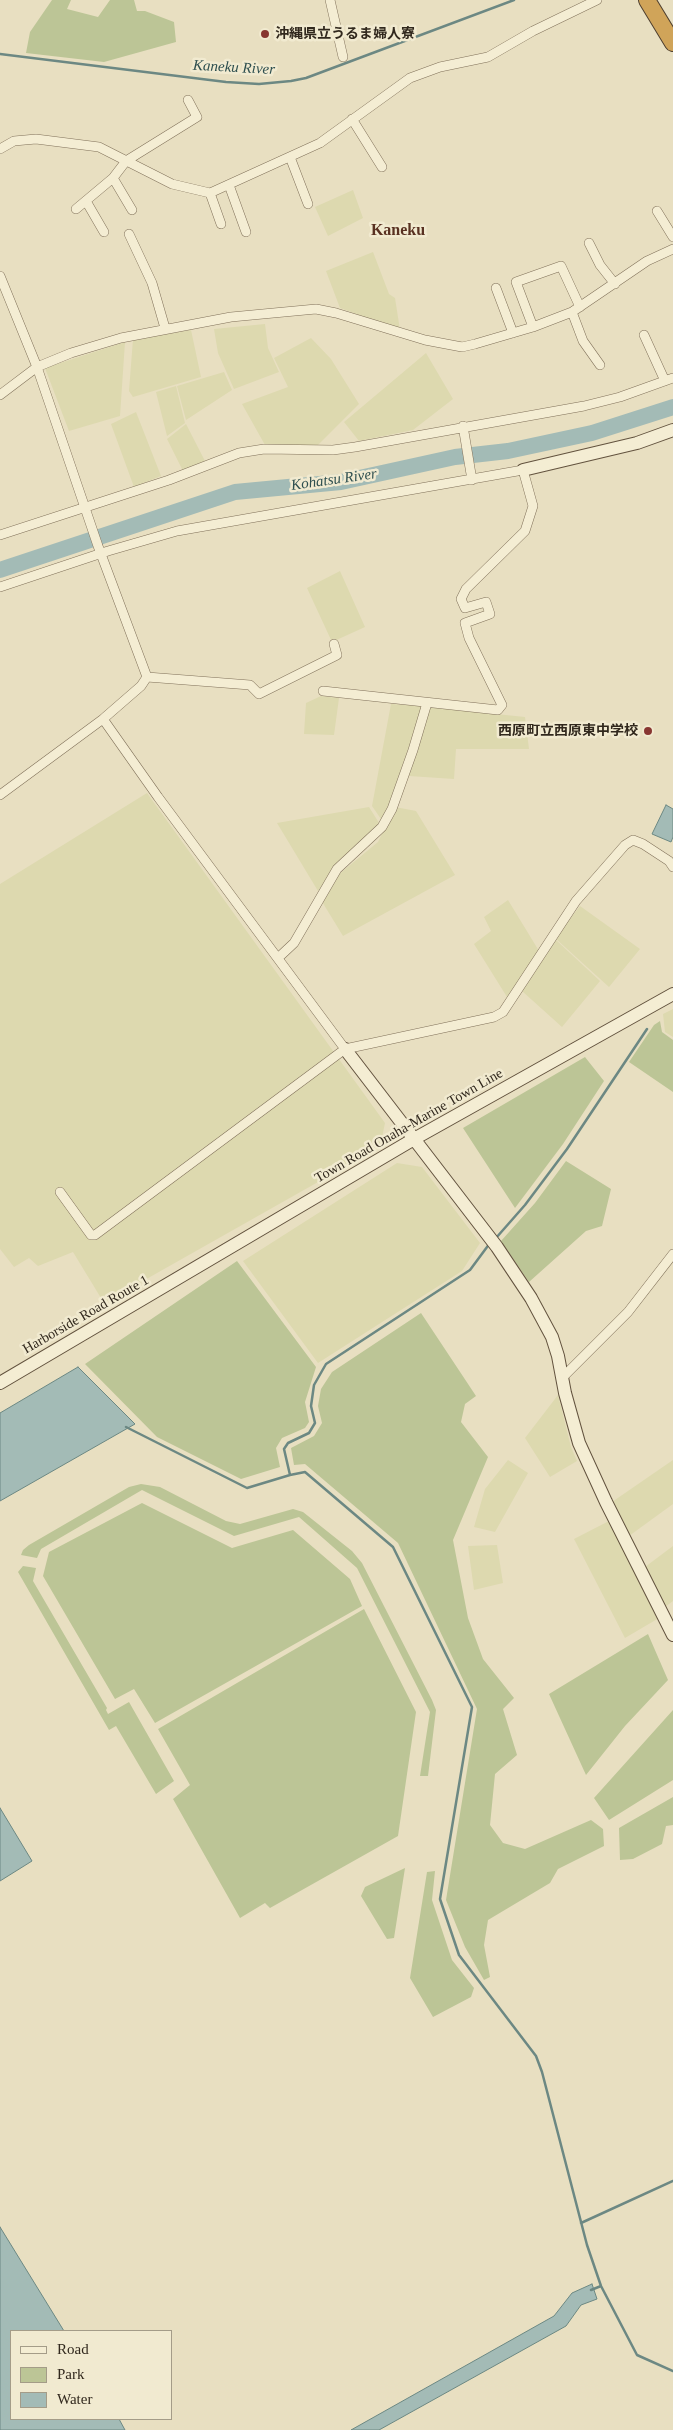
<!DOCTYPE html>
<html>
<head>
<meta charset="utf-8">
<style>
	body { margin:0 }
	#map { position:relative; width:673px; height:2430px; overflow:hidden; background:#e8dfc1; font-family:"Times New Roman",serif }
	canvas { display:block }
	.legend { position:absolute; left:10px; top:2330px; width:162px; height:90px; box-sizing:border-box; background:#f1ead0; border:1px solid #a49c88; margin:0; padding:6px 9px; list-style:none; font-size:15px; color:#31281d }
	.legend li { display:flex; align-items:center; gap:10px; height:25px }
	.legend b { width:25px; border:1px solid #a49c88 }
</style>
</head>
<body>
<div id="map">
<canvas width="673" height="2430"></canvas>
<ul class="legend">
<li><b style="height:6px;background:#f4edd3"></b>Road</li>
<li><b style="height:14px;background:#bcc596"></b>Park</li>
<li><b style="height:14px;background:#a3bbb6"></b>Water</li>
</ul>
</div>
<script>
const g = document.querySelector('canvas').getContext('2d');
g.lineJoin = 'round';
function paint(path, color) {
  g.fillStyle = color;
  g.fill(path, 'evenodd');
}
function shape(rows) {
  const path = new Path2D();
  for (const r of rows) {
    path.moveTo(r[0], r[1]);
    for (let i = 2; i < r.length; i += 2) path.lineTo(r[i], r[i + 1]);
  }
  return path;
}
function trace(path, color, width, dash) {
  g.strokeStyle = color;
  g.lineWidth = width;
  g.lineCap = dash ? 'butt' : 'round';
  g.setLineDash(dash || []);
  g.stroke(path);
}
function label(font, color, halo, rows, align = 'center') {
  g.font = font + ' "Times New Roman","Noto Sans JP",serif';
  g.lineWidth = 5;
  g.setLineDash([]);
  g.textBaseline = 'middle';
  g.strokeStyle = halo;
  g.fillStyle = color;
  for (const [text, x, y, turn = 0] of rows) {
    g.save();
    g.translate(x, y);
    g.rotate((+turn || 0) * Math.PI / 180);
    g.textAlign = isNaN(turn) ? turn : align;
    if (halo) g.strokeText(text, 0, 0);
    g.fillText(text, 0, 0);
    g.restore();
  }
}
paint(shape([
	[353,190,363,218,328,236,315,207],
	[373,252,389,294,395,298,400,330,340,308,326,271],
	[265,324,268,348,279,372,234,389,218,353,214,329],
	[191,330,201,377,133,397,129,391,133,339],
	[311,338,331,359,359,404,317,446,265,445,242,404,288,387,274,358],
	[125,342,120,416,69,431,45,368],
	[426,353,453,399,413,430,359,441,344,422],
	[224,372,232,390,186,420,177,386],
	[176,386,185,423,167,436,156,392],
	[136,412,161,476,134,487,111,424],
	[186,424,205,461,183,471,167,439],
	[340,571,365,627,332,642,307,588],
	[321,696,339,698,334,735,304,734,306,703],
	[391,704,423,706,383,822,372,806],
	[428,707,525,717,529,749,456,749,454,779,409,776],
	[147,793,385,1123,380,1147,104,1303,73,1252,38,1266,29,1258,14,1267,0,1249,0,884],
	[369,807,381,826,334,868,318,891,277,823],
	[395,807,416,811,455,875,343,936,321,900,338,875,378,842],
	[508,900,539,951,507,997,474,944,491,931,484,917],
	[580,906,640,949,609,987,555,938],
	[556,940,600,981,562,1027,522,991],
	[673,1009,673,1037,665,1032,663,1014],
	[397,1163,422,1167,480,1243,462,1271,318,1363,243,1261],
	[558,1395,571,1447,577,1461,550,1477,525,1438],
	[508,1460,528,1473,495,1532,474,1527,485,1489],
	[673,1460,673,1504,629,1536,612,1502],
	[609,1521,659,1618,625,1638,574,1539],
	[497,1545,503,1583,474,1590,468,1546],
	[673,1546,673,1601,665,1607,645,1567]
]), '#ddd9af');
paint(shape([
	[52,0,71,0,67,9,98,17,110,0,134,0,137,11,145,11,174,22,176,42,104,62,26,53,30,32],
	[660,1021,662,1032,673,1040,673,1092,629,1062,654,1025],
	[585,1057,604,1081,563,1144,515,1208,463,1128],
	[566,1161,611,1189,602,1226,586,1231,529,1282,501,1241,535,1203],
	[237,1261,316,1367,305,1402,309,1422,305,1428,282,1438,276,1448,280,1467,241,1479,157,1437,85,1364],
	[421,1313,476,1396,465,1404,461,1422,488,1457,453,1540,468,1618,483,1659,514,1698,503,1709,517,1755,495,1774,490,1825,503,1843,525,1849,591,1820,603,1829,604,1846,558,1869,550,1883,488,1920,484,1945,490,1977,484,1980,465,1947,446,1900,477,1709,398,1543,305,1464,294,1465,291,1448,314,1436,322,1423,318,1406,321,1389,332,1372],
	[141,1484,160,1487,226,1521,240,1524,293,1509,303,1512,352,1551,362,1563,432,1700,436,1710,428,1776,420,1776,430,1712,357,1568,299,1517,234,1536,142,1490,41,1549,37,1558,21,1555,23,1550,29,1545,129,1487],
	[142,1503,232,1548,293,1530,350,1579,362,1606,155,1723,134,1689,115,1699,43,1576,49,1552],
	[23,1566,36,1568,33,1581,107,1708,106,1710,108,1714,129,1702,174,1781,156,1794,116,1726,109,1730,18,1572],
	[364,1609,416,1712,398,1836,270,1908,265,1903,240,1918,173,1799,190,1785,158,1729],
	[648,1634,668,1680,625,1726,586,1775,549,1694],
	[673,1710,673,1780,609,1820,594,1798],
	[673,1797,673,1825,666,1826,662,1844,633,1859,620,1860,619,1828],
	[405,1868,394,1938,387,1939,361,1896,365,1887],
	[435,1871,432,1900,452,1960,474,1988,471,1997,433,2017,410,1978,427,1872]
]), '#bcc596');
const water = shape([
	[666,805,673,809,673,837,671,842,652,834,666,805],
	[78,1367,135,1424,0,1501,0,1413,78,1367],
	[0,1808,32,1861,0,1881,0,1808],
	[0,2227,64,2331,11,2331,11,2419,119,2419,125,2430,0,2430,0,2227],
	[592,2284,597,2299,581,2305,566,2326,379,2430,351,2430,554,2316,572,2293,592,2284]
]);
paint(water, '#a3bbb6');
trace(water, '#6c8883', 1);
trace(shape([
	[0,54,226,82,259,84,291,81,306,78,514,0],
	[496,1238,525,1205,567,1149,647,1029],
	[126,1427,247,1488,290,1475,284,1449,288,1443,309,1433,315,1423,311,1406,314,1385,326,1364,470,1270,490,1243],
	[290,1475,305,1472,393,1547,472,1707,440,1899,459,1955,536,2056,542,2072,587,2245,601,2286,637,2355,673,2371],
	[581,2223,673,2181],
	[591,2290,601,2286]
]), '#6c8883', 2.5);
trace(shape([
	[0,570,235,492,341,482,455,457,508,451,592,433,673,407]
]), '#a3bbb6', 16);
const street = shape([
	[330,0,343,57],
	[352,119,382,167],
	[0,149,14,141,36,139,99,147,172,184,210,193,320,143,410,78,440,67,488,57,533,31,597,0],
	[290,157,308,204],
	[113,178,132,210],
	[229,185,246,232],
	[210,193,221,224],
	[86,201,104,232],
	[76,209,113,178,126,161,197,117,188,100],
	[657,211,673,237],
	[129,234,152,283,165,328],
	[589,243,600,265,615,284],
	[0,276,37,367,98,546,147,677,141,686,103,719,0,795],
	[496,288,513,333],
	[572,312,583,341,600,365],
	[533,327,516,282,561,266,580,307],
	[644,335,665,381],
	[0,395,37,367,71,353,121,338,231,317,316,309,336,313,425,340,462,347,475,344,533,327,572,312,647,261,673,249],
	[463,426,472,480],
	[0,535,169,480,239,453,264,449,333,450,355,447,584,406,620,397,673,378],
	[0,587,108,551,177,531,523,470,533,506,525,531,466,589,461,599,465,608,486,602,490,614,465,623,469,638,502,705,498,710,323,691],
	[147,677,250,685,259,694,337,655,334,644],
	[103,719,158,797,345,1049],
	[278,958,294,943,337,869,382,827,392,809,413,750,427,703],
	[60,1192,91,1235,95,1235,345,1049,494,1017,503,1012,576,901,625,845,633,840,643,844,669,861,673,867],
	[563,1377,628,1312,673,1254]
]);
const secondary = shape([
	[523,470,637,443,673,430],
	[345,1049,497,1247,531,1298,552,1337,558,1356,565,1393,579,1443,606,1502,673,1635],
	[0,1383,414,1139,673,994]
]);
const highway = shape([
	[647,0,673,43]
]);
trace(street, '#80715a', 10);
trace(secondary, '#62523e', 14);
trace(highway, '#4e3f2f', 18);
trace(street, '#f4edd3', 9);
trace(secondary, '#f4edd3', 12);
trace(highway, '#d0a459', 16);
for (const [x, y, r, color] of [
	[265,34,5,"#883631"],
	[648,731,5,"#883631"]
]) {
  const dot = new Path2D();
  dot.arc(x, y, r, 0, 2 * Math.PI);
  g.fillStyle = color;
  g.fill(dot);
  trace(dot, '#f1ead0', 2);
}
label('bold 14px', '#31281d', '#f1ead0', [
	["沖縄県立うるま婦人寮",275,34],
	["西原町立西原東中学校",638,731,"right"]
], 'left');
label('14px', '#31281d', '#f1ead0', [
	["Town Road Onaha-Marine Town Line",409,1126,-30],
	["Harborside Road Route 1",86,1315,-30]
]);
label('italic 15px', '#2e4f4f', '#f1ead0', [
	["Kaneku River",234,68,3],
	["Kohatsu River",334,480,-8]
]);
label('bold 16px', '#593121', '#f1ead0', [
	["Kaneku",398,231]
]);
</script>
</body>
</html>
